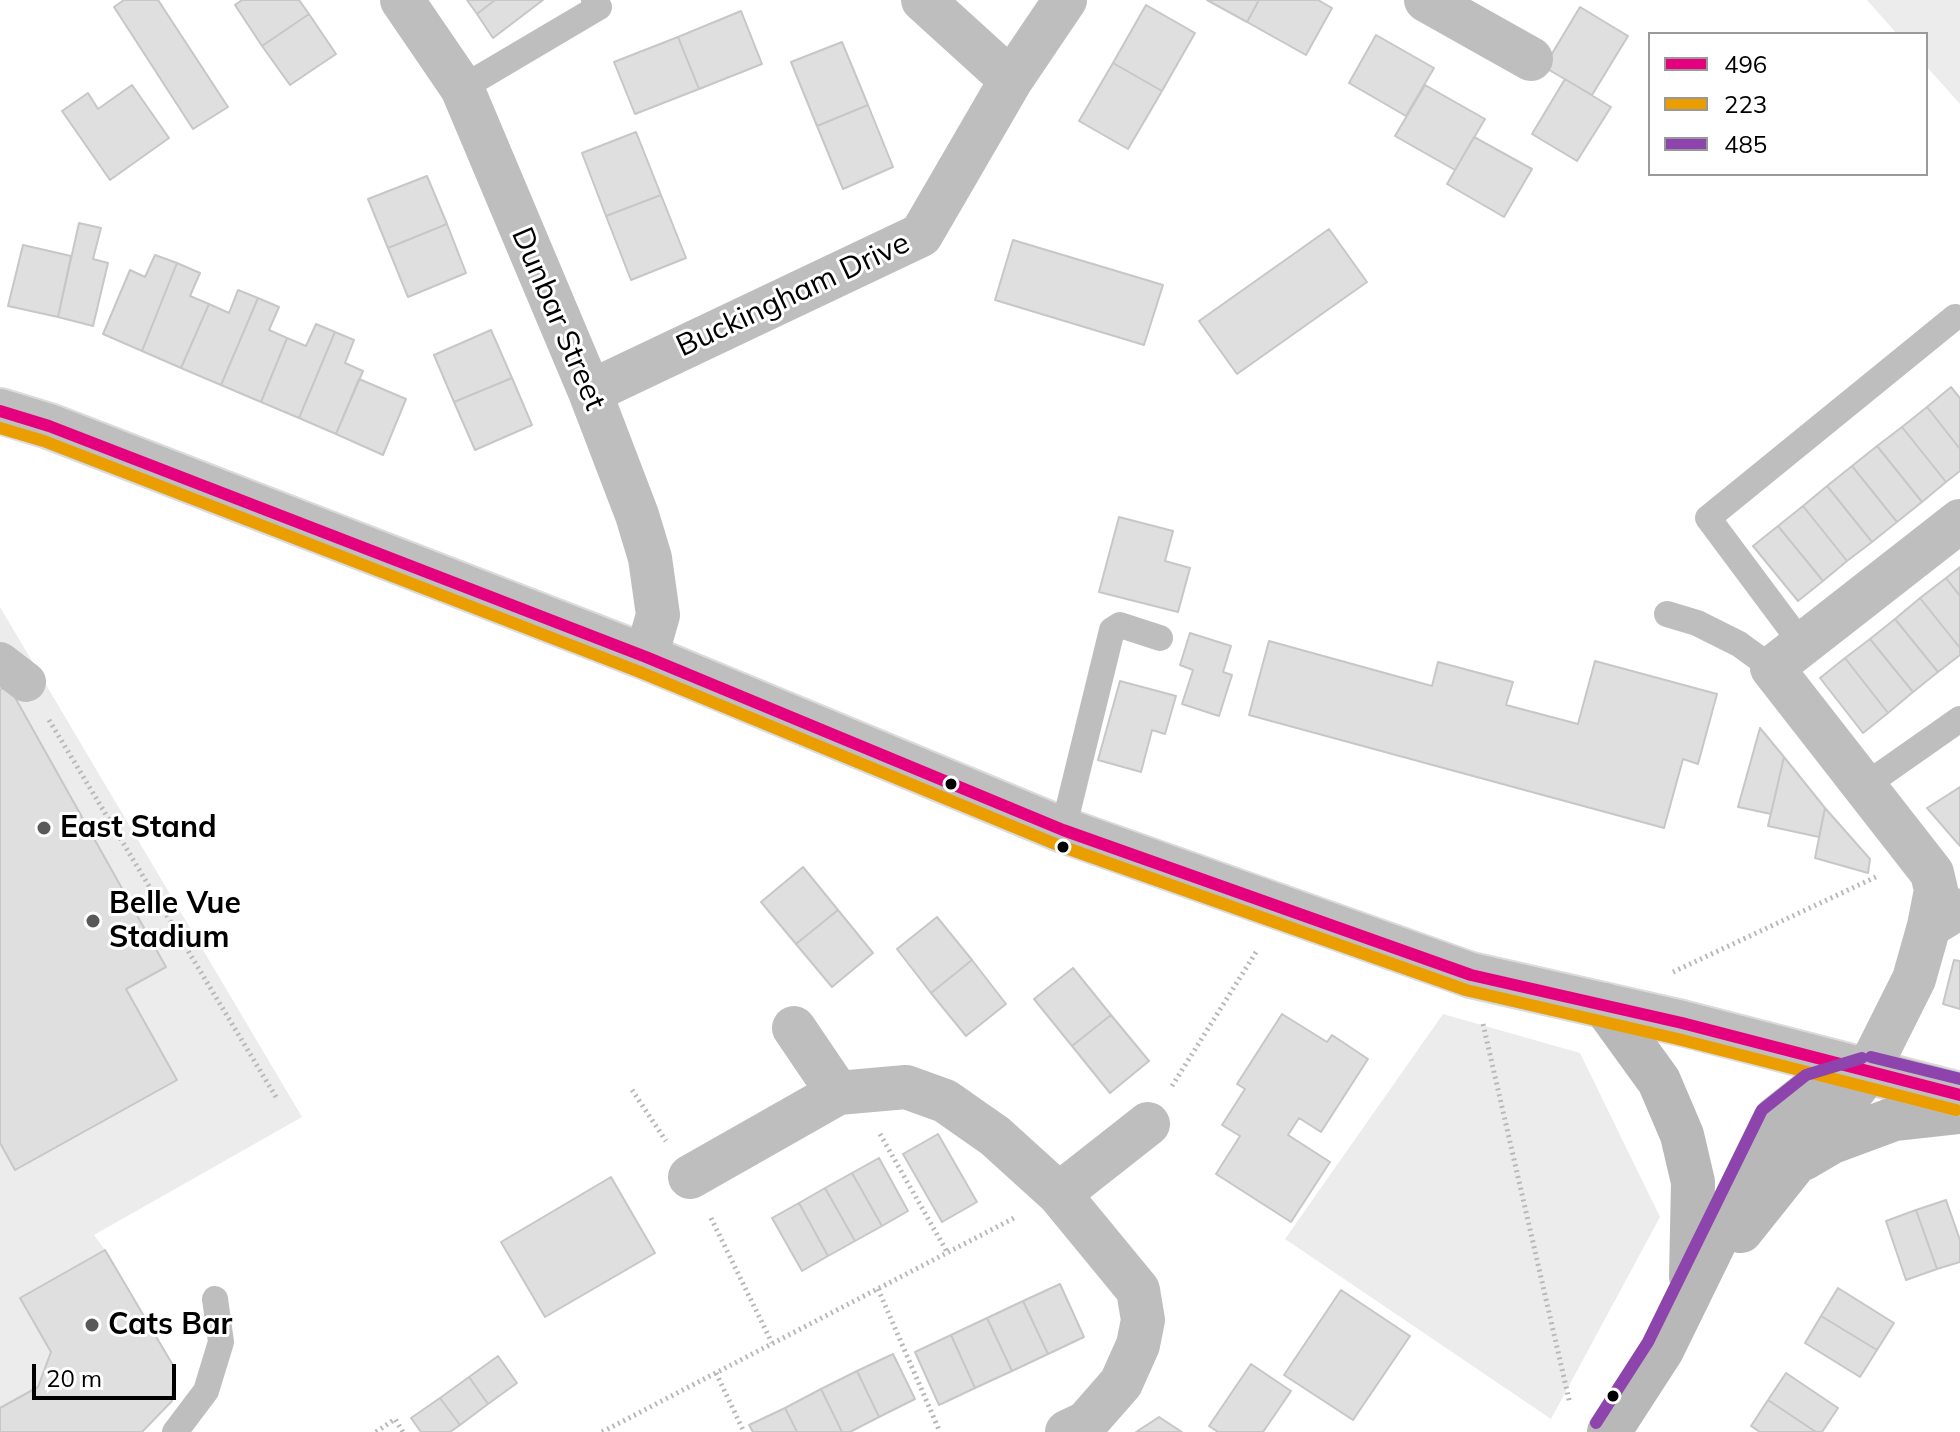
<!DOCTYPE html>
<html>
<head>
<meta charset="utf-8">
<style>
	body { margin:0 }
	#map { position:relative; width:1960px; height:1432px; overflow:hidden; background:#fff; font-family:Mulish,sans-serif }
	canvas { display:block }
	.legend { position:absolute; left:1648px; top:32px; width:280px; height:144px; box-sizing:border-box; background:#fff; border:2px solid #999; margin:0; padding:10px 14px; list-style:none; font-size:24px; color:#000 }
	.legend li { display:flex; align-items:center; gap:16px; height:40px }
	.legend b { width:40px; border:2px solid #999 }
	.scale { position:absolute; left:32px; top:1364px; width:144px; height:36px; box-sizing:border-box; border:4px solid #000; border-top:0; padding-left:10px; font-size:24px; line-height:28px; white-space:nowrap; color:#000; -webkit-text-stroke:6px #fff; paint-order:stroke }
</style>
</head>
<body>
<div id="map">
<canvas width="1960" height="1432"></canvas>
<ul class="legend">
<li><b style="height:10px;background:#e5007d"></b>496</li>
<li><b style="height:10px;background:#eb9e00"></b>223</li>
<li><b style="height:10px;background:#8e44ad"></b>485</li>
</ul>
<div class="scale">20 m</div>
</div>
<script>
const g = document.querySelector('canvas').getContext('2d');
g.lineJoin = 'round';
function paint(path, color) {
  g.fillStyle = color;
  g.fill(path, 'evenodd');
}
function shape(rows) {
  const path = new Path2D();
  for (const r of rows) {
    path.moveTo(r[0], r[1]);
    for (let i = 2; i < r.length; i += 2) path.lineTo(r[i], r[i + 1]);
  }
  return path;
}
function trace(path, color, width, dash) {
  g.strokeStyle = color;
  g.lineWidth = width;
  g.lineCap = dash ? 'butt' : 'round';
  g.setLineDash(dash || []);
  g.stroke(path);
}
function label(font, color, halo, rows, align = 'center') {
  g.font = font + ' Mulish,sans-serif';
  g.lineWidth = 6;
  g.setLineDash([]);
  g.textBaseline = 'middle';
  g.strokeStyle = halo;
  g.fillStyle = color;
  for (const [text, x, y, turn = 0] of rows) {
    g.save();
    g.translate(x, y);
    g.rotate((+turn || 0) * Math.PI / 180);
    g.textAlign = isNaN(turn) ? turn : align;
    if (halo) g.strokeText(text, 0, 0);
    g.fillText(text, 0, 0);
    g.restore();
  }
}
paint(shape([
	[1867,0,1960,0,1960,104,1926,66,1926,34,1897,34],
	[0,607,302,1117,94,1235,105,1250,174,1367,172,1401,142,1432,0,1432],
	[1443,1014,1580,1053,1660,1217,1551,1419,1285,1239]
]), '#ececec');
const building = shape([
	[124,0,158,0,228,107,193,129,114,7,124,0],
	[242,0,299,0,309,14,262,46,235,5,242,0],
	[467,0,495,0,477,14,467,0],
	[495,0,543,0,493,38,477,14,495,0],
	[1207,0,1259,0,1247,22,1207,0],
	[1259,0,1318,0,1332,8,1306,55,1247,22,1259,0],
	[1146,5,1195,33,1162,91,1113,63,1146,5],
	[1580,7,1628,36,1592,95,1544,67,1580,7],
	[741,11,762,64,699,89,678,37,741,11],
	[309,14,336,54,290,85,262,46,309,14],
	[1376,35,1434,68,1406,116,1349,83,1376,35],
	[678,37,699,89,635,114,614,62,678,37],
	[842,42,868,105,817,126,791,62,842,42],
	[1113,63,1162,91,1128,149,1079,121,1113,63],
	[1565,79,1611,107,1577,161,1532,134,1565,79],
	[132,85,169,138,110,180,62,111,88,93,98,109,132,85],
	[1425,85,1485,119,1455,170,1395,136,1425,85],
	[868,105,893,167,843,189,817,126,868,105],
	[636,132,661,195,606,216,582,153,636,132],
	[1474,137,1532,169,1504,217,1447,184,1474,137],
	[427,176,447,224,388,248,368,199,427,176],
	[661,195,686,258,631,280,606,216,661,195],
	[79,223,101,228,93,259,108,263,93,326,58,317,79,223],
	[447,224,466,273,408,297,388,248,447,224],
	[1329,229,1367,282,1237,374,1199,321,1329,229],
	[1013,240,1163,285,1144,345,995,300,1013,240],
	[23,245,71,256,58,317,8,306,23,245],
	[155,255,177,263,142,351,103,334,130,270,145,277,155,255],
	[177,263,200,273,190,296,209,304,181,368,142,351,177,263],
	[238,290,258,298,221,385,181,368,209,304,229,313,238,290],
	[258,298,279,307,269,330,287,338,261,402,221,385,258,298],
	[316,324,335,332,299,418,261,402,287,338,306,346,316,324],
	[491,330,512,378,454,402,434,355,491,330],
	[335,332,354,340,345,363,363,371,336,434,299,418,335,332],
	[512,378,532,425,475,450,454,402,512,378],
	[359,379,406,399,383,455,336,434,359,379],
	[1951,387,1960,398,1960,449,1927,407,1951,387],
	[1927,407,1960,449,1960,471,1946,482,1902,427,1927,407],
	[1902,427,1946,482,1922,502,1877,446,1902,427],
	[1877,446,1922,502,1897,522,1852,466,1877,446],
	[1852,466,1897,522,1872,542,1827,486,1852,466],
	[1827,486,1872,542,1847,561,1803,506,1827,486],
	[1803,506,1847,561,1823,581,1778,526,1803,506],
	[1119,517,1173,531,1165,561,1190,568,1178,612,1099,592,1119,517],
	[1778,526,1823,581,1798,601,1753,546,1778,526],
	[1960,567,1960,596,1946,578,1960,567],
	[1946,578,1960,596,1960,648,1920,598,1946,578],
	[1920,598,1960,648,1960,655,1938,672,1895,619,1920,598],
	[1895,619,1938,672,1913,692,1870,639,1895,619],
	[1190,633,1231,646,1223,672,1232,675,1219,716,1182,704,1193,670,1180,665,1190,633],
	[1870,639,1913,692,1888,713,1845,658,1870,639],
	[1269,641,1432,686,1438,662,1513,682,1506,705,1578,724,1595,661,1717,694,1698,764,1683,759,1664,828,1249,715,1269,641],
	[1845,658,1888,713,1863,733,1820,678,1845,658],
	[1120,681,1176,696,1165,734,1152,730,1141,772,1098,760,1120,681],
	[8,685,166,967,126,989,177,1080,15,1170,0,1143,0,690,8,685],
	[1760,728,1784,757,1771,814,1738,807,1760,728],
	[1784,757,1825,808,1819,837,1768,826,1784,757],
	[1960,787,1960,846,1927,808,1960,787],
	[1825,808,1870,859,1868,873,1815,858,1825,808],
	[803,867,838,910,796,944,761,902,803,867],
	[838,910,873,953,832,987,796,944,838,910],
	[937,917,972,960,931,993,897,949,937,917],
	[972,960,1006,1004,966,1036,931,993,972,960],
	[1954,960,1960,961,1960,1009,1943,1004,1954,960],
	[1073,968,1111,1015,1072,1046,1034,999,1073,968],
	[1282,1014,1327,1042,1332,1035,1368,1059,1321,1132,1299,1118,1288,1135,1330,1162,1291,1222,1216,1174,1240,1136,1222,1125,1245,1089,1237,1084,1282,1014],
	[1111,1015,1149,1061,1110,1093,1072,1046,1111,1015],
	[938,1134,977,1202,942,1222,903,1154,938,1134],
	[879,1158,908,1211,882,1226,852,1173,879,1158],
	[852,1173,882,1226,855,1241,825,1188,852,1173],
	[611,1177,655,1253,545,1317,501,1242,611,1177],
	[825,1188,855,1241,828,1256,799,1203,825,1188],
	[1946,1200,1960,1240,1960,1262,1937,1269,1916,1210,1946,1200],
	[799,1203,828,1256,802,1271,772,1218,799,1203],
	[1916,1210,1937,1269,1906,1280,1886,1221,1916,1210],
	[105,1250,174,1367,172,1401,142,1432,0,1432,0,1408,38,1387,51,1352,20,1298,105,1250],
	[1060,1284,1084,1337,1048,1354,1023,1301,1060,1284],
	[1838,1288,1894,1323,1877,1350,1821,1316,1838,1288],
	[1341,1290,1410,1336,1353,1420,1284,1375,1341,1290],
	[1023,1301,1048,1354,1012,1371,987,1318,1023,1301],
	[1821,1316,1877,1350,1860,1377,1805,1343,1821,1316],
	[987,1318,1012,1371,975,1388,951,1335,987,1318],
	[951,1335,975,1388,939,1405,915,1352,951,1335],
	[893,1354,915,1399,879,1417,857,1371,893,1354],
	[498,1356,517,1383,488,1404,469,1377,498,1356],
	[1251,1364,1291,1391,1263,1432,1218,1432,1209,1426,1251,1364],
	[857,1371,879,1417,850,1432,842,1432,821,1389,857,1371],
	[1786,1373,1838,1408,1822,1432,1816,1432,1768,1400,1786,1373],
	[469,1377,488,1404,460,1425,440,1398,469,1377],
	[821,1389,842,1432,797,1432,785,1408,821,1389],
	[440,1398,460,1425,450,1432,421,1432,411,1418,440,1398],
	[1768,1400,1816,1432,1760,1432,1751,1426,1768,1400],
	[785,1408,797,1432,753,1432,749,1425,785,1408],
	[1159,1417,1182,1432,1136,1432,1159,1417]
]);
paint(building, '#dfdfdf');
trace(building, '#c7c7c7', 2);
const trunk = shape([
	[0,411,49,426,646,657,1063,830,1471,975,1682,1023,1960,1095]
]);
trace(trunk, '#dbdbdb', 48);
trace(shape([
	[49,720,276,1097],
	[1673,972,1878,876],
	[1483,1024,1570,1404],
	[1172,1086,1258,949],
	[632,1090,666,1141],
	[880,1134,947,1252],
	[711,1218,772,1343],
	[878,1289,940,1432],
	[716,1373,744,1432],
	[376,1432,395,1419,403,1432],
	[602,1432,1016,1217]
]), '#b9b9b9', 5, [2, 4]);
trace(shape([
	[462,88,599,7,594,0],
	[1667,614,1697,623,1739,644,1772,668],
	[1802,644,1708,518,1955,317],
	[1863,787,1960,719],
	[1063,830,1112,630,1120,625,1160,638],
	[175,1432,206,1391,221,1342,215,1299]
]), '#bebebe', 26);
trace(shape([
	[0,662,26,682]
]), '#bebebe', 40);
trace(shape([
	[402,0,462,88,590,392,637,515,650,558,658,615,646,657],
	[923,0,1011,80],
	[1426,0,1531,59],
	[590,392,921,235,1011,80,1065,0],
	[1929,926,1936,890,1932,873,1772,668,1960,521],
	[794,1028,838,1093],
	[1867,1073,1914,979,1929,926,1955,910],
	[690,1177,838,1093,906,1087,945,1101,995,1136,1059,1194,1138,1290,1143,1320,1138,1345,1121,1383,1086,1423,1067,1432],
	[1059,1194,1148,1124]
]), '#bebebe', 44);
trace(shape([
	[1604,1005,1659,1081,1682,1135,1693,1182,1691,1277],
	[1803,1159,1832,1142,1894,1119,1960,1112],
	[1741,1231,1867,1073],
	[1609,1432,1662,1350,1775,1119,1813,1089,1867,1073]
]), '#b8b8b8', 44);
trace(trunk, '#bebebe', 44);
trace(shape([
	[0,411,49,426,646,657,1063,830,1471,975,1682,1023,1960,1095]
]), '#e5007d', 12);
trace(shape([
	[0,428,44,441,640,672,1058,845,1466,990,1678,1039,1956,1110]
]), '#eb9e00', 12);
trace(shape([
	[1871,1057,1960,1079],
	[1596,1423,1648,1342,1762,1110,1806,1075,1862,1058]
]), '#8e44ad', 12);
for (const [x, y, r, color] of [
	[951,784,7,"#000"],
	[44,828,8,"#595959"],
	[1063,847,7,"#000"],
	[93,921,8,"#595959"],
	[92,1325,8,"#595959"],
	[1613,1396,7,"#000"]
]) {
  const dot = new Path2D();
  dot.arc(x, y, r, 0, 2 * Math.PI);
  g.fillStyle = color;
  g.fill(dot);
  trace(dot, '#fff', 3);
}
label('30px', '#000', '#fff', [
	["Buckingham Drive",793,295,-25],
	["Dunbar Street",558,319,67]
]);
label('bold 30px', '#000', '#fff', [
	["East Stand",60,828],
	["Belle Vue",109,904],
	["Stadium",109,938],
	["Cats Bar",108,1325]
], 'left');
</script>
</body>
</html>
